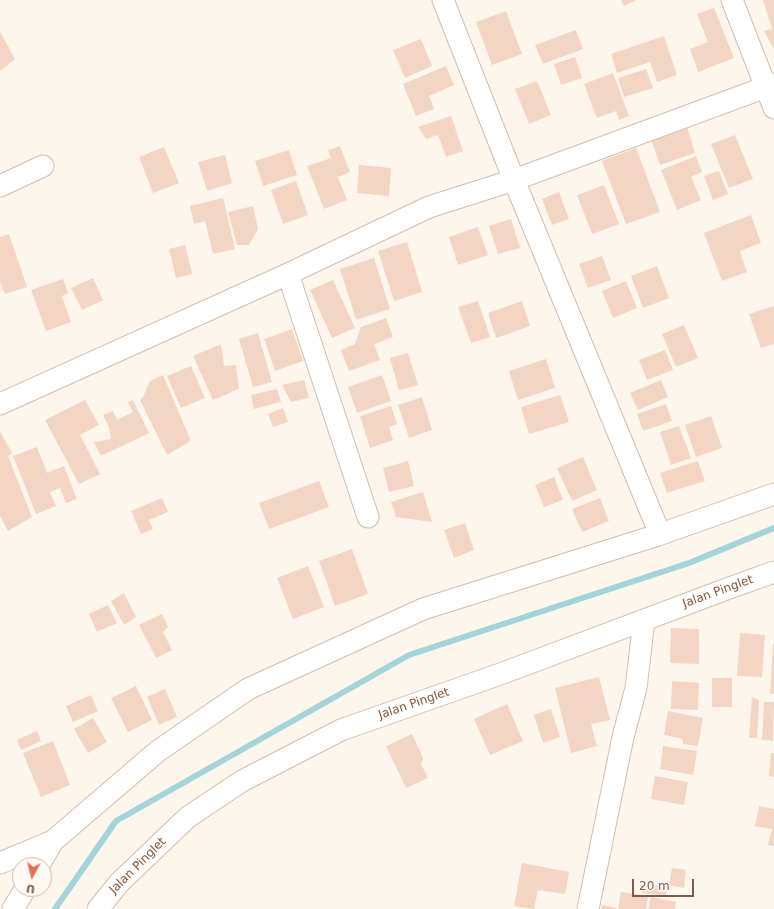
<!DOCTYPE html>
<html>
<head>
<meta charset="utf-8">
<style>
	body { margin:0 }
	#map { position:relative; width:774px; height:909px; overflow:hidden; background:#fdf6ec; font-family:"DejaVu Sans",sans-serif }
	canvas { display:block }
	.north { position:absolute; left:12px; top:857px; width:40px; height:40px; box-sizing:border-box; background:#fffaf3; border:1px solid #cabbb1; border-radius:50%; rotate:187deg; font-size:11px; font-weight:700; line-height:16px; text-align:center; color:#7a5c4d }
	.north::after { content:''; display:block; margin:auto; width:14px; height:18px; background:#e76f51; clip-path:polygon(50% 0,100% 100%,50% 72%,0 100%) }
	.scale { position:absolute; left:632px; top:879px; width:62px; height:18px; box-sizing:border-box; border:2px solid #7a5c4d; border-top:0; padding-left:5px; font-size:12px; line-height:14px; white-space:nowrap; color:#7a5c4d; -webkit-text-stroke:3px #fffaf3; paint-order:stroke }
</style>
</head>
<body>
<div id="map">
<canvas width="774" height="909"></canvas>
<div class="north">U</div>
<div class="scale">20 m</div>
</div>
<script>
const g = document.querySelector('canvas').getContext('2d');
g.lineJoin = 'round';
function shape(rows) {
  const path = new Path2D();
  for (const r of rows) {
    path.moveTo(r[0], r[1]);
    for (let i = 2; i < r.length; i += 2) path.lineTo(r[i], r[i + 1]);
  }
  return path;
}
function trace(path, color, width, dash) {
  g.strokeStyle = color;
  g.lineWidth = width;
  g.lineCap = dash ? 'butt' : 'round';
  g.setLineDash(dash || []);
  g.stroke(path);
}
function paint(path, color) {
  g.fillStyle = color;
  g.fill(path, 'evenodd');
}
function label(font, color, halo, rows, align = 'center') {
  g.font = font + ' "DejaVu Sans",sans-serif';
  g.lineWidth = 3;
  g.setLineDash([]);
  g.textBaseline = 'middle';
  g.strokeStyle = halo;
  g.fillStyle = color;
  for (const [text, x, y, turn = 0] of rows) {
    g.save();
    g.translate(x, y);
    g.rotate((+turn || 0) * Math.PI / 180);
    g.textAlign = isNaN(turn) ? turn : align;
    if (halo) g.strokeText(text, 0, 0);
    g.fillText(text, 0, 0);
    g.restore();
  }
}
trace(shape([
	[55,909,116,821,409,655,689,563,774,528]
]), '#a5d3da', 6);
paint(shape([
	[621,0,636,0,624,6],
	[763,0,774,0,774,49,764,31,772,29],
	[714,8,734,58,698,72,690,49,708,42,697,14],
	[506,11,522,54,492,65,476,22],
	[576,30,583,49,543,64,535,45],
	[0,31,15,59,0,71],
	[664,36,677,75,657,82,650,62,617,73,611,54],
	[421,39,432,66,405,78,393,50],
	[575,57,582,78,561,85,554,64],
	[446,66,454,85,429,96,434,109,416,116,403,84],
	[646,69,653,88,624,97,618,78],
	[613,73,629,116,619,120,616,111,597,118,584,84],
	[537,81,551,115,529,124,515,89],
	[451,116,463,151,446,157,438,135,426,139,418,127],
	[687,127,695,153,660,165,651,139],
	[735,135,753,179,729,188,711,144],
	[340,146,350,172,338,177,347,200,324,209,307,166,331,158,328,150],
	[164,147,179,183,153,193,139,157],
	[636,148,660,212,626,224,602,161],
	[289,150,297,175,263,186,255,161],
	[225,155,232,183,207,191,198,162],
	[696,156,702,172,691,177,701,200,677,210,661,170],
	[359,165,391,168,389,196,357,193],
	[719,171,728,194,713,200,704,176],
	[296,181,308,215,283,224,271,190],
	[604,185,619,224,592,234,577,195],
	[559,192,569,219,552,225,542,199],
	[223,198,235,249,213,254,205,221,194,224,190,206],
	[253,206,258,229,249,245,237,245,228,212],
	[751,215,761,243,740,251,747,272,722,281,704,233],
	[511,219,520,248,498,254,489,226],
	[478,227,488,255,458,265,449,237],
	[9,234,27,287,5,294,0,281,0,237],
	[407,242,422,292,394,301,378,251],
	[185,245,192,274,176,278,169,249],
	[602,256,611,280,588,288,579,264],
	[374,258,390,309,356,320,340,269],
	[657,266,669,298,643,308,631,276],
	[93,278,103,300,82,310,71,288],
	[63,279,68,293,62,296,71,322,46,331,31,290],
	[333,280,355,328,332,338,310,290],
	[626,281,637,308,613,318,602,291],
	[478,301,490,337,471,343,458,307],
	[522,301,530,326,496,338,488,313],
	[774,306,774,344,761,348,749,314],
	[386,318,393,337,374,344,380,360,349,371,341,350,355,344,361,327],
	[684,325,698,358,676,367,662,334],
	[292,329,303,361,275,371,264,339],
	[258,333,272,382,253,387,239,339],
	[221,344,224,366,236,365,239,389,213,400,193,356],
	[665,350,673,370,647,380,639,360],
	[408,353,418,385,399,390,390,358],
	[546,359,555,388,518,400,509,371],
	[191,366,205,398,181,408,167,376],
	[163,375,191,441,167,455,140,400,143,397,150,381],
	[382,375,391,401,357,413,348,387],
	[304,380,309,398,291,402,282,385],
	[661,380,668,397,638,410,630,393],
	[277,389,281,402,254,409,251,395],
	[560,395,569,422,529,434,521,407],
	[422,397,432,430,409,438,398,405],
	[85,400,99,425,80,435,100,474,79,484,45,420],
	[133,400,149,433,101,456,94,442,111,439,109,427,103,415,113,411,117,420,133,412,128,402],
	[666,404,672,421,643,431,637,414],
	[391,406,397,424,389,427,393,440,370,448,360,416],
	[283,408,288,422,273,427,268,414],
	[711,416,722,448,696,457,685,425],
	[679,426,691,458,671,465,660,432],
	[0,431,12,453,8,456,32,517,8,531,0,516],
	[37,447,47,473,64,466,77,499,66,503,60,488,50,492,56,506,36,514,13,456],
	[583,457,597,490,572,501,557,468],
	[408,461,414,486,389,492,383,468],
	[698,461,705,481,667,493,660,473],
	[554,477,563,500,544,507,535,485],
	[319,481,329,507,269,529,259,503],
	[423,492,432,522,396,517,391,502],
	[162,498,168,512,149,520,153,529,141,534,131,511],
	[600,498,609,521,582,532,572,509],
	[465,523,474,550,454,558,444,530],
	[352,549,368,594,335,606,319,561],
	[308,566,324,607,293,619,277,578],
	[124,593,136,617,124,625,111,601],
	[108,605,117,623,97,632,89,614],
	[162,614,168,627,163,632,172,650,156,658,139,625],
	[671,628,699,629,699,664,670,663],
	[740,633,765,635,762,677,737,676],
	[773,644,774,644,774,694,770,694],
	[599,677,610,720,591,724,597,746,571,753,555,688],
	[712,678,732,678,732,707,712,707],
	[672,681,699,683,698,710,671,709],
	[136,686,152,720,128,732,111,698],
	[165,689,177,717,159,725,147,697],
	[91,695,98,711,73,722,66,706],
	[752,697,759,700,757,738,749,738],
	[764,702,774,702,773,741,762,740],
	[507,704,523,741,490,755,474,719],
	[551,709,560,737,543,743,534,715],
	[668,711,703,718,698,746,683,744,683,739,664,735],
	[93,718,107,742,88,753,74,729],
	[37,731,41,741,21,750,17,740],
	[412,734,423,758,421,764,428,778,406,788,386,746],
	[53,741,70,785,41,797,23,753],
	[663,746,697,751,693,775,660,769],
	[771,753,774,753,774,777,769,776],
	[655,776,688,782,684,805,651,799],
	[759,806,774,809,774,846,768,845,772,829,755,826],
	[522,863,569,872,565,894,538,890,534,909,514,906],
	[672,868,686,870,684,888,669,885],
	[643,884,667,887,666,896,642,893],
	[621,892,648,896,646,909,618,909],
	[651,897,676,902,675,909,648,909],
	[602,905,617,908,617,909,601,909]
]), '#f3d5c3');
const street = shape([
	[443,0,514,180,657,527,658,535],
	[732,0,774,108],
	[0,186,43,166],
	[288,274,368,517],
	[0,404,288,274,429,207,514,180,774,84],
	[0,863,53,841],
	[39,865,53,841,158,751,248,689,423,609,658,535,774,494],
	[13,909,25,889],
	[98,909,119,883,188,817,242,781,341,730,503,673,732,587,774,572],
	[588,909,623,737,636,688,644,620]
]);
trace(street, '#d1beb0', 23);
trace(street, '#fff', 21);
label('12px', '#7a5c4d', '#fffaf3', [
	["Jalan Pinglet",718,592,-20],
	["Jalan Pinglet",414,704,-19],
	["Jalan Pinglet",138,866,-45]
]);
</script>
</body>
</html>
